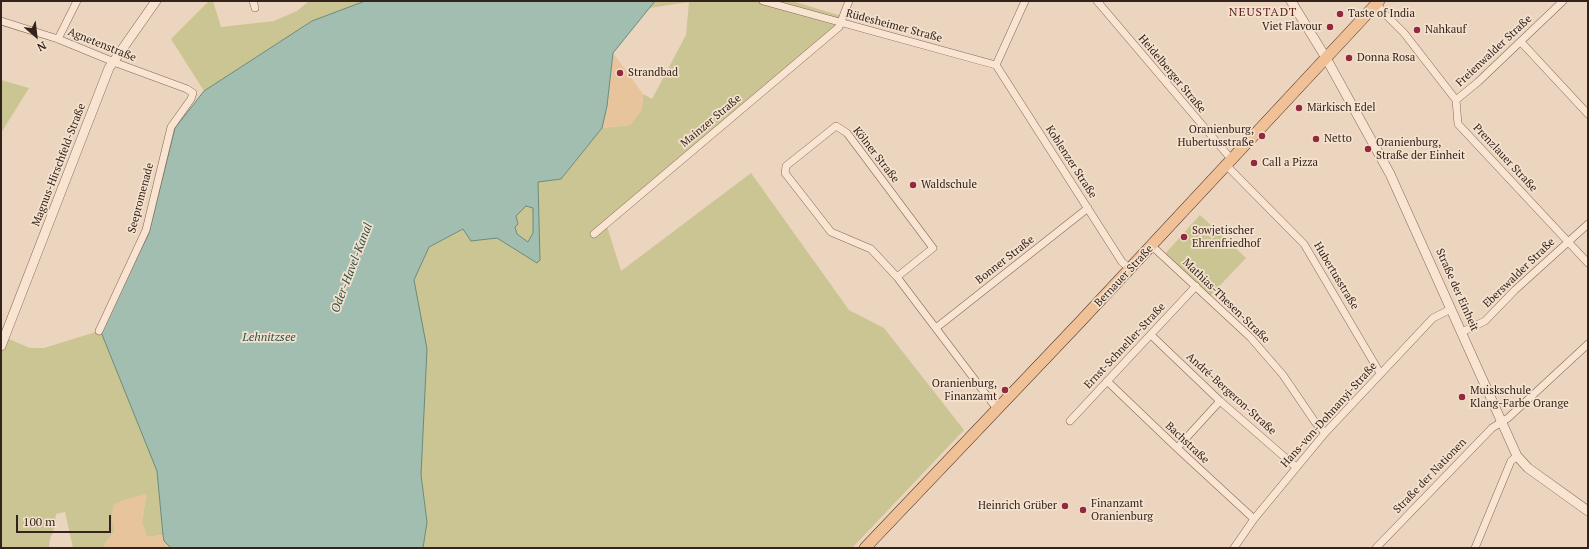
<!DOCTYPE html>
<html>
<head>
<meta charset="utf-8">
<style>
	body { margin:0 }
	#map { position:relative; width:1589px; height:549px; overflow:hidden; background:#ecd5be; font-family:"PT Serif",serif }
	canvas { display:block }
	.frame { position:absolute; inset:0; border:2px solid #34231c; pointer-events:none }
	.north { position:absolute; left:16px; top:16px; width:40px; height:40px; -webkit-text-stroke:3px #f4e1ce; paint-order:stroke; rotate:152deg; font-size:11px; font-weight:700; line-height:16px; text-align:center; color:#34231c }
	.north::after { content:''; display:block; margin:auto; width:14px; height:18px; background:#34231c; clip-path:polygon(50% 0,100% 100%,50% 72%,0 100%) }
	.scale { position:absolute; left:16px; top:515px; width:95px; height:18px; box-sizing:border-box; border:2px solid #34231c; border-top:0; padding-left:5px; font-size:12px; line-height:14px; white-space:nowrap; color:#34231c; -webkit-text-stroke:3px #f4e1ce; paint-order:stroke }
</style>
</head>
<body>
<div id="map">
<canvas width="1589" height="549"></canvas>
<div class="frame"></div>
<div class="north">N</div>
<div class="scale">100 m</div>
</div>
<script>
const g = document.querySelector('canvas').getContext('2d');
g.lineJoin = 'round';
function paint(path, color) {
  g.fillStyle = color;
  g.fill(path, 'evenodd');
}
function shape(rows) {
  const path = new Path2D();
  for (const r of rows) {
    path.moveTo(r[0], r[1]);
    for (let i = 2; i < r.length; i += 2) path.lineTo(r[i], r[i + 1]);
  }
  return path;
}
function trace(path, color, width, dash) {
  g.strokeStyle = color;
  g.lineWidth = width;
  g.lineCap = dash ? 'butt' : 'round';
  g.setLineDash(dash || []);
  g.stroke(path);
}
function label(font, color, halo, rows, align = 'center') {
  g.font = font + ' "PT Serif",serif';
  g.lineWidth = 3.5;
  g.setLineDash([]);
  g.textBaseline = 'middle';
  g.strokeStyle = halo;
  g.fillStyle = color;
  for (const [text, x, y, turn = 0] of rows) {
    g.save();
    g.translate(x, y);
    g.rotate((+turn || 0) * Math.PI / 180);
    g.textAlign = isNaN(turn) ? turn : align;
    if (halo) g.strokeText(text, 0, 0);
    g.fillText(text, 0, 0);
    g.restore();
  }
}
paint(shape([
	[209,1,213,1,221,27,274,21,297,11,309,1,365,1,312,21,204,91,171,39],
	[655,1,792,1,845,17,838,27,606,223,621,271,751,173,849,310,884,328,964,430,852,548,423,548,427,522,421,475,414,280,429,247,464,229,471,241,497,238,537,262,540,260,538,182,561,179,602,128,630,125,642,109,643,94,652,99,686,35,689,2,649,8],
	[1,80,29,88,1,133],
	[526,206,533,208,533,233,528,242,517,234,515,227,518,224,516,216],
	[1200,215,1246,258,1209,297,1163,256],
	[1,328,9,339,30,348,44,348,96,332,101,332,157,471,163,535,147,537,142,523,146,495,112,519,115,531,106,542,104,548,73,548,65,512,56,514,53,533,50,538,49,548,1,548]
]), '#cac593');
paint(shape([
	[613,53,643,94,642,109,630,125,602,128,607,106],
	[146,494,142,523,147,537,163,535,164,541,171,548,104,548,106,542,115,531,112,519,113,505,123,500]
]), '#e8c49c');
const water = shape([
	[365,1,655,1,613,53,607,106,602,128,561,179,538,182,540,260,537,263,497,238,471,241,463,229,429,247,414,280,427,349,421,475,427,522,423,548,171,548,164,541,163,535,157,471,101,332,149,233,175,128,204,91,312,21,365,1],
	[526,206,533,208,533,233,528,242,517,234,515,227,518,224,516,216,526,206]
]);
paint(water, '#a2beb0');
trace(water, '#6a8b7c', 1);
const minor = shape([
	[253,1,255,8],
	[763,1,996,65],
	[1097,1,1232,160],
	[1377,3,1382,11,1404,33,1456,100,1458,124,1588,263],
	[1,21,58,39,119,64,187,89,193,93,191,99,171,127,146,230,99,331],
	[58,39,77,1],
	[1521,42,1588,114],
	[996,65,1122,262,1130,269],
	[996,65,1025,1],
	[1456,100,1478,82,1563,1],
	[1226,165,1304,244,1380,373],
	[594,234,839,27,849,1],
	[1152,246,1250,337,1283,375,1315,422,1325,433],
	[897,277,933,248,847,133,836,126,786,166,785,173,831,232,871,249,897,277,997,409],
	[936,328,1088,208],
	[1462,332,1485,321,1515,290,1588,224],
	[1151,335,1220,401,1296,467],
	[1107,381,1177,448,1254,519],
	[1070,421,1196,286],
	[1177,448,1220,401],
	[1234,548,1254,519,1325,433,1433,318,1451,309],
	[1376,548,1492,428,1508,418,1588,344],
	[1475,548,1511,461,1517,456]
]);
const tertiary = shape([
	[1291,1,1326,58,1390,174,1517,456,1528,468,1588,511],
	[1,346,109,68,156,1]
]);
const primary = shape([
	[865,548,1080,322,1379,1]
]);
trace(minor, '#846658', 8);
trace(tertiary, '#846658', 10);
trace(primary, '#52362c', 12);
trace(minor, '#f8e4d1', 7);
trace(tertiary, '#f8e4d1', 9);
trace(primary, '#f0c196', 11);
for (const [x, y, r, color] of [
	[1340,14,4,"#92293f"],
	[1330,27,4,"#92293f"],
	[1417,30,4,"#92293f"],
	[1349,58,4,"#92293f"],
	[620,73,4,"#92293f"],
	[1299,108,4,"#92293f"],
	[1262,136,4,"#92293f"],
	[1316,139,4,"#92293f"],
	[1368,149,4,"#92293f"],
	[1254,163,4,"#92293f"],
	[913,185,4,"#92293f"],
	[1184,237,4,"#92293f"],
	[1005,390,4,"#92293f"],
	[1462,397,4,"#92293f"],
	[1065,506,4,"#92293f"],
	[1083,510,4,"#92293f"]
]) {
  const dot = new Path2D();
  dot.arc(x, y, r, 0, 2 * Math.PI);
  g.fillStyle = color;
  g.fill(dot);
  trace(dot, '#f4e1ce', 1.5);
}
label('11px', '#34231c', '#f4e1ce', [
	["Taste of India",1348,14],
	["Viet Flavour",1322,27,"right"],
	["Nahkauf",1425,30],
	["Donna Rosa",1357,58],
	["Strandbad",628,73],
	["Märkisch Edel",1307,108],
	["Oranienburg,",1254,130,"right"],
	["Hubertusstraße",1254,143,"right"],
	["Netto",1324,139],
	["Oranienburg,",1376,143],
	["Straße der Einheit",1376,156],
	["Call a Pizza",1262,163],
	["Waldschule",921,185],
	["Sowjetischer",1192,231],
	["Ehrenfriedhof",1192,244],
	["Oranienburg,",997,384,"right"],
	["Finanzamt",997,397,"right"],
	["Muiskschule",1470,391],
	["Klang-Farbe Orange",1470,404],
	["Finanzamt",1091,504],
	["Oranienburg",1091,517],
	["Heinrich Grüber",1057,506,"right"]
], 'left');
label('11px', '#34231c', '#f4e1ce', [
	["Rüdesheimer Straße",894,26,15],
	["Agnetenstraße",102,45,22],
	["Freienwalder Straße",1494,51,-43],
	["Heidelberger Straße",1172,74,50],
	["Mainzer Straße",711,121,-40],
	["Kölner Straße",876,155,52],
	["Prenzlauer Straße",1505,158,47],
	["Koblenzer Straße",1071,162,57],
	["Magnus-Hirschfeld-Straße",59,165,-69],
	["Seepromenade",141,198,-75],
	["Bonner Straße",1005,260,-38],
	["Eberswalder Straße",1519,273,-44],
	["Bernauer Straße",1124,276,-47],
	["Hubertusstraße",1336,276,59],
	["Straße der Einheit",1457,290,66],
	["Mathias-Thesen-Straße",1226,301,44],
	["Ernst-Schneller-Straße",1125,346,-47],
	["André-Bergeron-Straße",1231,394,42],
	["Hans-von-Dohnanyi-Straße",1329,415,-48],
	["Bachstraße",1187,443,43],
	["Straße der Nationen",1430,476,-46]
]);
g.letterSpacing = '1px';
label('12px', '#5f1d1c', '#f4e1ce', [
	["NEUSTADT",1263,13]
]);
g.letterSpacing = '0px';
label('italic 12px', '#2b5349', '#f4e1ce', [
	["Oder-Havel-Kanal",352,268,-69],
	["Lehnitzsee",269,338]
]);
</script>
</body>
</html>
